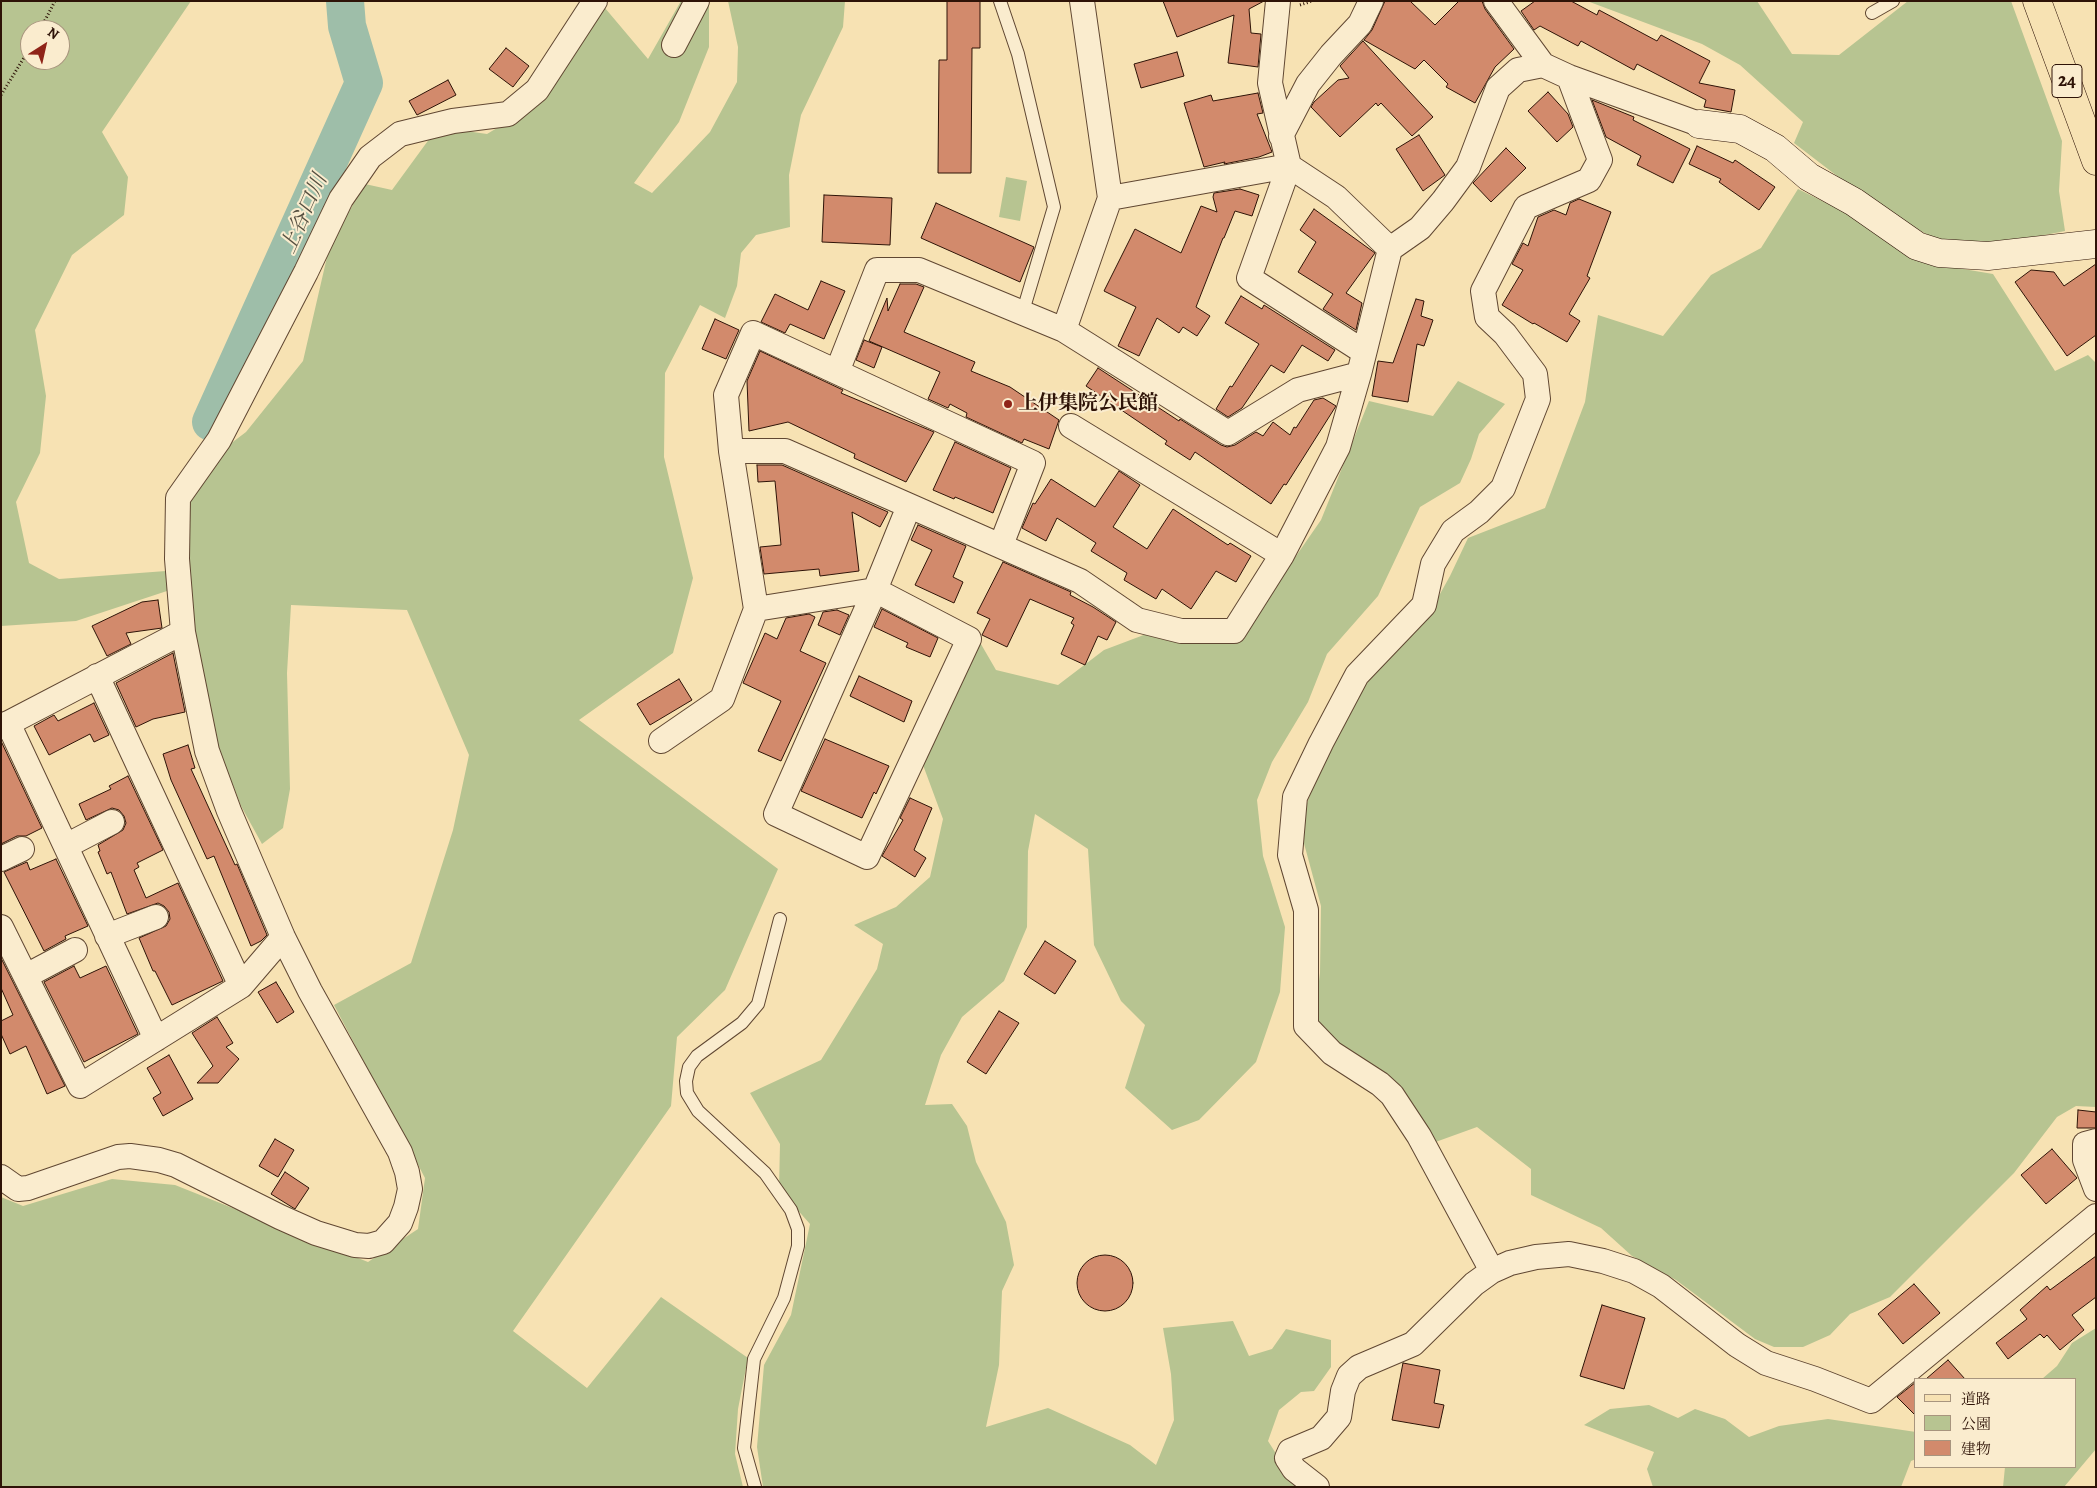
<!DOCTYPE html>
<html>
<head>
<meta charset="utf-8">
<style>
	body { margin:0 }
	#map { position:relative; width:2097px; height:1488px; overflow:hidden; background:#f7e2b3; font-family:Alegreya,"Noto Serif JP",serif }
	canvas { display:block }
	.frame { position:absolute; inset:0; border:2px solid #2e1307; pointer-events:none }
	.legend { position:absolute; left:1914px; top:1378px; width:162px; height:90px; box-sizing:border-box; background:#faecce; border:1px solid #a8957e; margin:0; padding:6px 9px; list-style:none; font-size:15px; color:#2e1307 }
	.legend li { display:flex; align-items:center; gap:10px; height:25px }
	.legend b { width:25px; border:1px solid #a8957e }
	.north { position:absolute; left:20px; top:20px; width:50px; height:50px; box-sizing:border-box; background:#faecce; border:1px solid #a8957e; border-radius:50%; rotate:35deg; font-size:14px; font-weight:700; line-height:20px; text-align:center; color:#2e1307 }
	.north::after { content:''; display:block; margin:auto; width:18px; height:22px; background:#8f2418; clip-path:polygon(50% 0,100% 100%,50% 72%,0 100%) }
</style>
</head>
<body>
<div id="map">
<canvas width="2097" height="1488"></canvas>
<div class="frame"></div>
<ul class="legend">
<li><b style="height:6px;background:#f7e2b3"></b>道路</li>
<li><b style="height:14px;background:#b7c491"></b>公園</li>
<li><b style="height:14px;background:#d28a6c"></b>建物</li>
</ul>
<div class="north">N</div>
</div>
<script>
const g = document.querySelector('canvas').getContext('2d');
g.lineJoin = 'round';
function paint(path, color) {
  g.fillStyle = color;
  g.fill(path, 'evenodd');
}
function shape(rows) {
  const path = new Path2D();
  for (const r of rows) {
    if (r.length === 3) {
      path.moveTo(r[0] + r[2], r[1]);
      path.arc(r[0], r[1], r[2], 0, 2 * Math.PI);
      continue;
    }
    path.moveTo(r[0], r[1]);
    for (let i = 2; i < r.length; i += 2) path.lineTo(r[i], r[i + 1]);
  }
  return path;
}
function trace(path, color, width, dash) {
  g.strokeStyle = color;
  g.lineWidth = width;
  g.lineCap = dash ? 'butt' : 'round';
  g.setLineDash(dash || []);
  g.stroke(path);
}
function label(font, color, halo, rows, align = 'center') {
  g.font = font + ' Alegreya,"Noto Serif JP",serif';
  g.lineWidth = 4;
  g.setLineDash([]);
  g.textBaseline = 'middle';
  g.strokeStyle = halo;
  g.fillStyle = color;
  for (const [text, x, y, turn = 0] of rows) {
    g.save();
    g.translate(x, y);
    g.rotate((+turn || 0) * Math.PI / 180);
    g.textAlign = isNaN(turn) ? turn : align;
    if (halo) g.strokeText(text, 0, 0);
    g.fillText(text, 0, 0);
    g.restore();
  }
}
paint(shape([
	[1,1,191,1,102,132,128,177,124,215,72,255,35,330,46,396,40,453,16,502,29,563,59,579,166,571,170,590,76,621,1,626],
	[30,30,60,30,60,60,30,60],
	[681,1,709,1,709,47,679,122,634,183,652,193,710,132,737,82,738,47,728,1,845,1,843,27,801,115,789,175,790,227,756,235,741,253,737,286,725,318,700,305,665,373,664,457,693,578,673,653,579,720,778,869,725,990,677,1037,671,1106,513,1331,587,1388,661,1297,748,1358,738,1409,735,1454,743,1487,1,1487,1,1197,23,1206,112,1179,175,1185,368,1262,418,1229,425,1178,334,1005,411,963,453,830,469,755,407,610,291,605,287,673,290,789,283,828,262,844,241,806,217,744,198,659,190,601,187,536,189,499,205,463,246,432,303,361,330,244,365,184,392,190,438,127,487,134,537,104,605,8,648,59],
	[1587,1,1757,1,1792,54,1839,55,1908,1,2011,1,2062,141,2059,191,2065,231,1995,245,1939,241,1899,219,1841,179,1794,143,1803,122,1740,65,1702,44],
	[1006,177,1027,181,1020,221,999,217],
	[1798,189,1877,228,1922,262,1993,274,2055,371,2088,355,2096,363,2096,1107,2076,1106,2057,1117,2014,1173,1890,1297,1850,1314,1830,1335,1803,1347,1774,1347,1755,1339,1676,1280,1632,1256,1601,1228,1531,1195,1531,1169,1477,1127,1430,1144,1367,1069,1314,1021,1320,973,1321,906,1299,825,1336,725,1390,652,1426,619,1450,576,1468,538,1545,508,1585,402,1598,315,1663,336,1711,275,1761,248],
	[1458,381,1505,404,1479,434,1471,459,1460,483,1420,507,1378,596,1327,654,1308,702,1272,762,1257,800,1263,856,1285,927,1280,992,1256,1062,1199,1120,1172,1130,1125,1088,1145,1025,1121,1001,1094,945,1088,849,1035,814,1028,851,1027,927,1004,981,962,1017,941,1055,925,1105,952,1104,967,1126,976,1162,1006,1222,1014,1265,1002,1291,999,1365,986,1427,1048,1408,1130,1445,1156,1465,1174,1420,1171,1374,1163,1328,1233,1321,1249,1356,1272,1349,1286,1329,1331,1340,1331,1367,1314,1391,1301,1392,1279,1410,1268,1441,1280,1460,1306,1487,763,1487,757,1447,764,1365,791,1315,810,1224,779,1189,780,1144,750,1093,821,1060,877,969,883,944,854,925,896,907,930,877,943,819,923,765,978,639,996,670,1058,685,1104,650,1149,633,1235,644,1321,520,1369,401,1433,416],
	[2096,1328,2096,1449,2064,1487,2003,1487,2005,1467,2076,1467,2076,1379,2042,1379,2057,1366,2072,1343],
	[1649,1405,1678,1418,1695,1409,1725,1419,1749,1437,1779,1426,1828,1419,1916,1432,1916,1459,1911,1461,1901,1487,1653,1487,1647,1469,1654,1452,1584,1425,1610,1409]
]), '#b7c491');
trace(shape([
	[211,422,364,83,347,26,345,1]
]), '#9ebea9', 38);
const building = shape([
	[947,1,980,1,980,48,972,48,971,173,938,173,939,60,947,60,947,1],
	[1163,1,1264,1,1249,9,1251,33,1261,34,1258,67,1228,63,1234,15,1177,37,1163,1],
	[1385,1,1410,1,1435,25,1459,1,1482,1,1485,9,1514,49,1495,67,1475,103,1446,87,1448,84,1424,60,1415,69,1364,40,1372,30,1385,1],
	[1535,1,1571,1,1597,15,1599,10,1657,41,1661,35,1710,61,1699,83,1735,90,1731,112,1704,107,1706,100,1637,64,1634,70,1581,41,1578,46,1540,26,1534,30,1521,11,1535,1],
	[1363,41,1433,117,1412,136,1381,103,1378,106,1376,103,1340,137,1311,107,1314,102,1338,80,1349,78,1340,66,1363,41],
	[506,48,529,66,513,87,489,69,506,48],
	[1177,52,1184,76,1141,88,1134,64,1177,52],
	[448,80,456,95,417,115,409,101,448,80],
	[1548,92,1568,114,1573,127,1557,142,1528,111,1548,92],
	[1258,93,1263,113,1257,114,1272,152,1259,157,1224,164,1225,162,1204,167,1184,103,1211,95,1213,101,1258,93],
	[1592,100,1634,117,1633,120,1690,149,1673,183,1637,165,1641,156,1606,137,1592,100],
	[1419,135,1445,175,1423,191,1396,149,1419,135],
	[1697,146,1733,163,1735,160,1775,187,1759,210,1719,182,1721,179,1689,164,1697,146],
	[1506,148,1526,168,1491,202,1473,183,1506,148],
	[1240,189,1259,195,1252,216,1235,211,1224,238,1223,238,1196,307,1210,316,1197,336,1183,327,1179,333,1157,318,1139,356,1118,346,1136,307,1104,291,1135,229,1181,253,1201,206,1217,212,1213,197,1214,193,1240,189],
	[824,195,892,198,890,245,822,242,824,195],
	[1579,199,1611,212,1587,276,1590,278,1569,314,1580,321,1567,342,1534,323,1533,324,1502,305,1523,270,1512,264,1523,243,1528,246,1538,217,1554,210,1566,215,1570,203,1579,199],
	[936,203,1034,247,1020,282,921,238,936,203],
	[1314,209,1375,253,1346,293,1362,303,1356,330,1323,309,1333,294,1298,272,1316,242,1300,230,1314,209],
	[2096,264,2096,335,2067,356,2015,282,2031,270,2054,272,2064,286,2096,264],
	[821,281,845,291,824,339,790,324,785,333,761,322,775,294,808,310,821,281],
	[900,284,916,284,924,287,904,332,975,362,971,371,1010,387,1059,420,1049,449,1024,439,1022,443,966,417,967,413,950,404,948,408,928,399,940,372,869,341,887,298,888,311,900,284],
	[1241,296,1262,309,1264,305,1335,350,1328,361,1302,345,1284,373,1271,365,1242,408,1228,417,1216,409,1230,386,1232,387,1259,344,1225,323,1241,296],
	[1416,299,1424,301,1421,316,1433,320,1424,346,1417,344,1408,402,1372,396,1378,361,1393,363,1416,299],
	[715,319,739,330,726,359,702,349,715,319],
	[864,340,882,347,874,368,856,360,864,340],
	[760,351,843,390,841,393,934,432,906,482,854,458,855,454,788,422,749,431,747,381,760,351],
	[1098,368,1179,421,1180,419,1221,445,1227,447,1235,445,1256,432,1263,436,1273,422,1290,435,1294,427,1296,428,1314,400,1323,398,1336,406,1286,485,1284,484,1271,504,1195,452,1190,460,1165,444,1167,441,1086,386,1098,368],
	[955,442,1011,468,993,513,955,497,954,499,933,490,955,442],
	[757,465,782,465,888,512,880,527,852,512,859,571,820,576,819,569,764,574,760,547,781,545,775,481,758,482,757,465],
	[1119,471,1140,485,1113,527,1147,549,1173,509,1228,545,1230,543,1251,556,1236,582,1216,571,1191,609,1162,589,1156,599,1124,580,1127,573,1091,551,1096,543,1057,518,1046,541,1022,528,1033,503,1035,504,1051,479,1095,507,1119,471],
	[918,525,966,546,953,577,963,582,954,603,915,585,932,550,911,540,918,525],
	[1003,562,1071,592,1070,595,1093,607,1116,622,1107,640,1098,636,1085,665,1061,654,1074,625,1071,623,1074,618,1030,599,1007,647,982,635,990,619,977,613,1003,562],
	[158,600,162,628,126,633,131,644,107,656,92,626,142,602,158,600],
	[882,609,938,638,930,657,906,647,908,643,874,627,882,609],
	[837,610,849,615,840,635,818,625,823,612,837,610],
	[809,614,815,617,800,651,826,663,781,761,758,751,781,701,743,683,765,633,777,639,786,618,809,614],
	[173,653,185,712,153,719,136,727,116,683,173,653],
	[859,676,912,701,904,722,850,696,859,676],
	[679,679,692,700,650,725,637,704,679,679],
	[94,703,109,735,94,742,90,734,49,755,34,726,54,715,58,721,94,703],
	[825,739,889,766,876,794,874,792,862,818,801,791,825,739],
	[1,741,42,828,26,836,17,836,1,844,1,741],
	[188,745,195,768,191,769,235,865,237,864,267,935,261,941,251,946,214,856,207,859,171,780,163,754,188,745],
	[128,776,163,850,137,863,139,867,134,870,146,898,178,883,223,981,172,1005,155,971,153,971,139,938,166,926,170,919,169,912,164,906,158,903,127,914,111,872,107,874,98,852,100,851,98,845,123,830,126,823,124,816,119,810,112,808,86,820,79,804,111,789,109,786,128,776],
	[910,798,932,808,914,850,926,858,915,877,882,856,903,820,900,818,910,798],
	[56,859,88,926,65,936,66,939,44,951,4,872,27,862,30,870,56,859],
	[1045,941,1076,961,1055,994,1024,974,1045,941],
	[1,958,65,1086,47,1094,26,1046,10,1054,1,1034,1,1021,13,1015,1,988,1,958],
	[74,966,80,978,106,966,138,1034,84,1062,44,982,74,966],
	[276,982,294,1012,277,1023,258,992,276,982],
	[999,1011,1019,1023,986,1074,967,1062,999,1011],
	[217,1017,233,1043,226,1047,239,1059,218,1083,197,1083,213,1066,192,1033,217,1017],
	[169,1055,193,1099,163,1116,153,1098,161,1093,147,1068,169,1055],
	[2078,1110,2096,1112,2096,1128,2077,1128,2078,1110],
	[275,1139,294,1150,278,1177,259,1166,275,1139],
	[2052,1149,2077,1178,2046,1204,2021,1175,2052,1149],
	[285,1172,309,1188,295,1209,271,1194,285,1172],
	[1105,1283,28],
	[2096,1256,2096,1297,2072,1315,2084,1330,2060,1350,2047,1335,2044,1338,2040,1334,2008,1359,1996,1343,2027,1319,2020,1310,2047,1286,2050,1290,2096,1256],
	[1914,1284,1940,1313,1903,1344,1878,1314,1914,1284],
	[1602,1305,1645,1318,1624,1389,1580,1376,1602,1305],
	[1948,1360,1965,1379,1926,1379,1948,1360],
	[1403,1363,1440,1370,1434,1403,1444,1405,1439,1428,1392,1420,1403,1363],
	[1916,1382,1916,1416,1897,1397,1916,1382]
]);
paint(building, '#d28a6c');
trace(building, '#2e1307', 1);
const lane = shape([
	[1000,1,1018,54,1054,207,1023,311],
	[1872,13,1893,1],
	[755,1487,744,1448,754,1359,784,1298,798,1246,798,1229,791,1210,765,1173,698,1111,687,1093,686,1081,689,1067,697,1056,742,1023,758,1004,780,919]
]);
const street = shape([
	[1278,1,1270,83,1289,166,1249,278,1364,352],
	[1496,1,1543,65],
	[674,45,697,1],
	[1281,136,1308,84,1331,55,1360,24,1371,1],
	[1390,249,1420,228,1443,201,1468,167,1498,88,1518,70,1543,65,1569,77,1699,124],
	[1064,330,1110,198,1082,1],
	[837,372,877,270,919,270,1064,330,1228,433,1298,390,1359,374],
	[1071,426,1282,555],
	[731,451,785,451,1080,581,1137,620,1181,631,1234,631,1282,555,1338,447,1359,374,1390,249,1336,197,1289,166,1110,198],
	[756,609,875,590,969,639,867,857,776,814,875,590,909,506],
	[97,676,241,986],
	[8,723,156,1039],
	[1,727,183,632],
	[661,741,722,699,756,609,731,451,726,395,753,333,1033,463,1001,545],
	[66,846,112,822],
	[1,859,22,849],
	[1,927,80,1086,241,986,283,937],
	[107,936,156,917],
	[26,976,75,950],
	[2096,1141,2085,1144,2085,1160,2096,1189],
	[1,1177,18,1189,28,1188,118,1157,130,1156,159,1160,176,1165,280,1217,316,1233,355,1245,369,1246,383,1242,400,1223,406,1207,410,1189,407,1172,400,1152,310,991,283,937,229,811,207,751,183,632,177,559,178,498,219,440,306,272,341,199,370,157,400,134,453,121,508,114,537,90,595,1],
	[1492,1271,1419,1136,1392,1095,1380,1084,1332,1053,1306,1026,1306,910,1290,855,1295,797,1321,743,1357,675,1424,605,1433,564,1453,531,1479,512,1503,488,1538,399,1535,374,1505,334,1487,317,1483,291,1526,207,1589,180,1600,160,1569,77],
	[1317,1487,1294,1469,1287,1458,1290,1451,1321,1438,1339,1417,1343,1391,1349,1376,1359,1367,1413,1344,1474,1284,1492,1271,1510,1263,1536,1257,1569,1254,1603,1261,1634,1271,1661,1286,1737,1345,1766,1363,1815,1379,1871,1401,2096,1216]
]);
const secondary = shape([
	[1699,124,1740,129,1775,148,1809,177,1854,202,1917,246,1939,253,1988,256,2096,244]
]);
const primary = shape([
	[2037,1,2096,161]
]);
trace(lane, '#604732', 14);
trace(street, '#604732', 26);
trace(secondary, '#2e1307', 29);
trace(primary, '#2e1307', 29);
trace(shape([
	[1300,5,1312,1],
	[40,30,55,1],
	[1,95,30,48]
]), '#2e1307', 3, [1, 2.5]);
trace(lane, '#faecce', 12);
trace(street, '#faecce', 24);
trace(secondary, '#faecce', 28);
trace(primary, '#f7e2b3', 28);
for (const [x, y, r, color] of [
	[1008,404,5,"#8f2418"]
]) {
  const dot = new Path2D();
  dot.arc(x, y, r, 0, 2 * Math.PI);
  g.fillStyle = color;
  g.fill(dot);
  trace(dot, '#faecce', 2);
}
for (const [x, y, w] of [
	[2067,81,30]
]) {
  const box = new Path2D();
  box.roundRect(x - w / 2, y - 16.5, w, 33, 4);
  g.fillStyle = '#faecce';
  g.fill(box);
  trace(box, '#2e1307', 1);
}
label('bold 19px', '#2e1307', null, [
	["24",2067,81]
]);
label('bold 20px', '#2e1307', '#faecce', [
	["上伊集院公民館",1018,404]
], 'left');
label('italic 21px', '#554f40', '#faecce', [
	["上谷口川",305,214,-66]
]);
</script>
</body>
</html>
